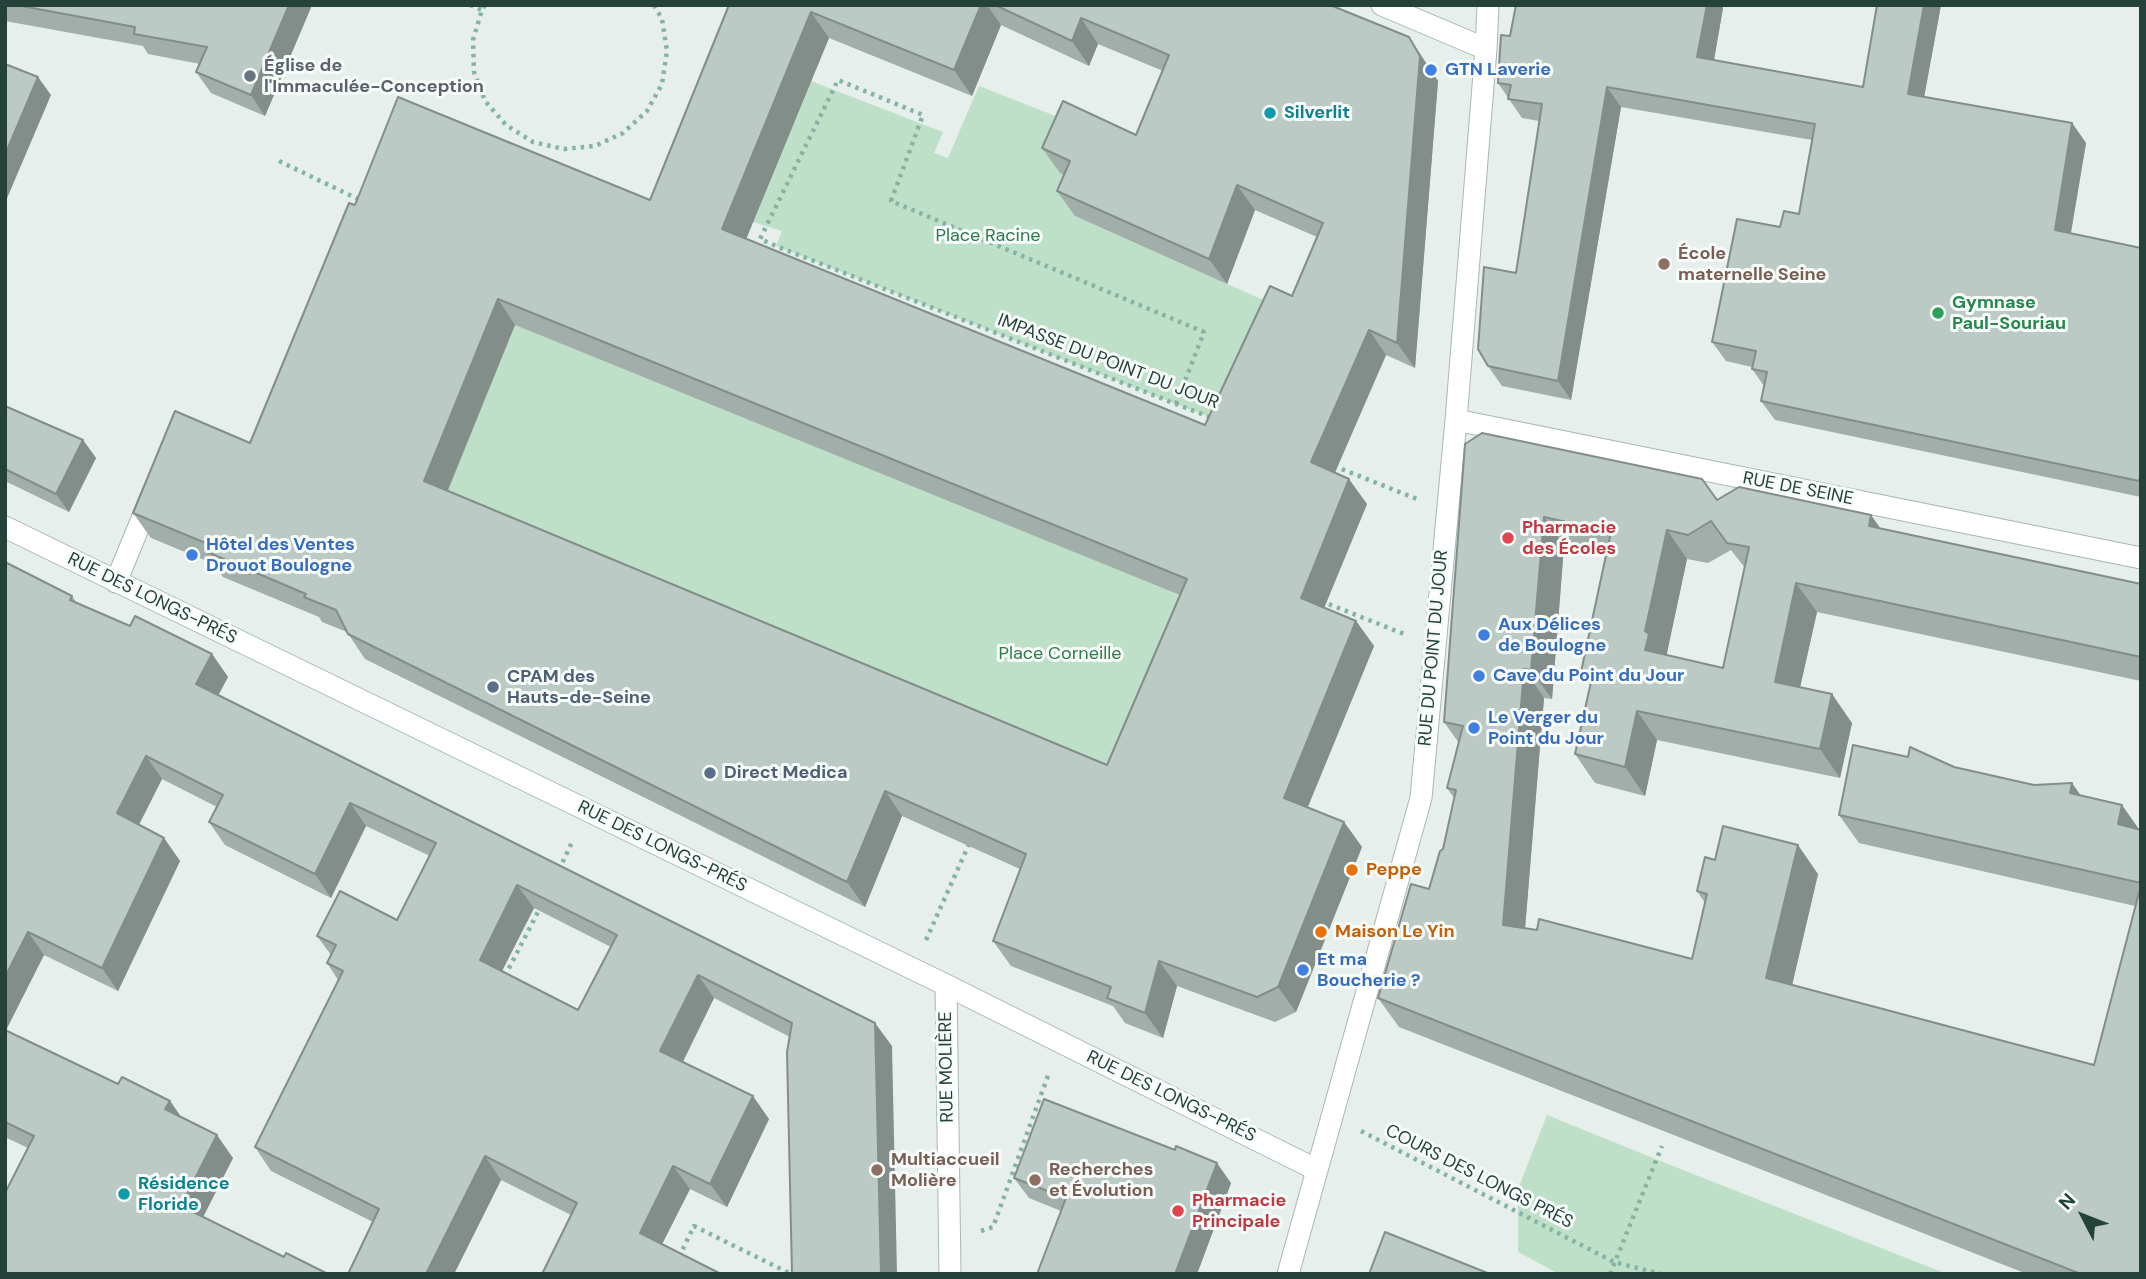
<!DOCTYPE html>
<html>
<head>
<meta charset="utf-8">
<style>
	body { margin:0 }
	#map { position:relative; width:2146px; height:1279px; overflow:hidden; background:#e6efeb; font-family:"DM Sans",sans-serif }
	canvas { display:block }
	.frame { position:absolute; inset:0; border:7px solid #24423a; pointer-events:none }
	.north { position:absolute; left:2048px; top:1181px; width:70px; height:70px; -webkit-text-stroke:5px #f7fbf9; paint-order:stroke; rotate:312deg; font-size:19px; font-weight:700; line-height:28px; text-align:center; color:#24423a }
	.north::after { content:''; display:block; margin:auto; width:24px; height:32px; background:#24423a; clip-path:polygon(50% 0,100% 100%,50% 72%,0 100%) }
</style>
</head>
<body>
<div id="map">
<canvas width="2146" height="1279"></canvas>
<div class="frame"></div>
<div class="north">N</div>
</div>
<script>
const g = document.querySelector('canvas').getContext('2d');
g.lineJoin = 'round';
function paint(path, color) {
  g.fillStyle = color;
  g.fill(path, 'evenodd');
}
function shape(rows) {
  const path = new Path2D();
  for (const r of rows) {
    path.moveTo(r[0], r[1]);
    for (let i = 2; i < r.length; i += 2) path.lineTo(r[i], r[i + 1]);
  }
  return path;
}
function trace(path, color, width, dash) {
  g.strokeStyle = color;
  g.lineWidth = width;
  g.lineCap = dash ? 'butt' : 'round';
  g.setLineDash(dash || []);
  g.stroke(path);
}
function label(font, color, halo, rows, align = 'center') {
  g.font = font + ' "DM Sans",sans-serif';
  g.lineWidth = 6;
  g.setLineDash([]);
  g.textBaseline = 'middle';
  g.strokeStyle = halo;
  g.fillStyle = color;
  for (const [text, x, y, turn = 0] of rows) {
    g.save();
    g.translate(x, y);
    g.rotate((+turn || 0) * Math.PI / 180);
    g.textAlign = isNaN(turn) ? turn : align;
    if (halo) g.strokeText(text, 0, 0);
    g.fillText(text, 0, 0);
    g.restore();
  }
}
paint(shape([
	[811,81,943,132,934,153,948,158,979,86,1081,126,1088,186,1075,216,1288,311,1234,427,776,246,782,231,753,222],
	[515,325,1204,604,1125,790,441,506],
	[1547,1115,1668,1164,1947,1274,1559,1274,1518,1252,1518,1189]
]), '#bfe0c8');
const lane = shape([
	[116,582,151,497]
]);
const street = shape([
	[1382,5,1486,49],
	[1456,420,2141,558],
	[5,527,946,985,1317,1170],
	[946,985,950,1274],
	[1288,1274,1421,798,1456,420,1486,49,1488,5]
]);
trace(lane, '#a8b8b2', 23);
trace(street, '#a8b8b2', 23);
trace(shape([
	[470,5,482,10],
	[485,5,482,10,473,40,474,72,485,101,506,125,533,142,564,149,595,146,623,133,647,111,662,84,667,51,662,19,654,5],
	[279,161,360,200],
	[1176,404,1204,332,891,201,923,115,838,80,760,239,776,246,1176,404,1212,418],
	[1334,466,1417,499],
	[1321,601,1404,634],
	[559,870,573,840],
	[926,940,970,842],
	[505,976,541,906],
	[1361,1131,1614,1262,1661,1274],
	[981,1231,993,1227,1049,1073],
	[679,1257,694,1226,791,1274],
	[1610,1274,1662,1146]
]), '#86b3a5', 4.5, [3.5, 5]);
trace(lane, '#fff', 21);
trace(street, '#fff', 21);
paint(shape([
	[5,5,312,5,265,116,211,93,196,72,200,64,148,54,143,46,5,21],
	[729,5,1330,5,1426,63,1438,81,1415,368,1386,355,1335,473,1367,504,1324,607,1356,621,1374,646,1308,807,1344,822,1362,847,1296,1012,1275,1022,1177,986,1163,1038,1125,1023,1113,1006,1011,966,993,941,1020,869,902,816,865,907,365,659,347,632,322,622,319,617,223,577,214,564,151,538,133,513,250,443,355,205,650,200],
	[1001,25,1089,66,1098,44,1163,71,1136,135,1042,148,1060,173,1064,175,1057,191,1075,216,1227,284,1255,210,1317,237,1292,296,1205,425,746,239,829,38,972,96],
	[515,325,1180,595,1107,765,448,491],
	[1516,5,1722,5,1723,8,1714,60,1863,87,1877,5,1941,5,1924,97,2072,123,2086,143,2071,233,2141,248,2141,497,1775,420,1761,401,1764,386,1752,369,1752,367,1726,361,1712,342,1780,227,1799,214,1812,140,1621,107,1571,400,1502,386,1488,366,1516,273,1539,121,1522,118,1498,83,1510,36],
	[5,406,83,440,96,458,69,512,5,481],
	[1465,444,1717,500,1871,515,1880,528,2141,584,2141,681,1817,612,1800,687,1852,723,1840,778,1657,740,1645,796,1595,783,1575,754,1590,685,1581,672,1606,555,1564,546,1552,699,1544,698,1525,928,1692,959,1705,903,1697,891,1715,860,1818,874,1792,985,2094,1065,2135,906,1859,843,1839,815,1954,767,2034,785,2072,783,2081,796,2141,830,2141,1274,2027,1274,1399,1027,1378,998,1429,889,1443,849,1454,798,1447,788,1459,743,1444,722],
	[1731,550,1745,568,1723,668,1666,655,1687,559,1708,563],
	[5,562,72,596,76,602,130,626,212,654,228,677,218,695,892,1046,790,1037,714,998,683,1062,769,1119,727,1207,690,1189,662,1244,571,1215,501,1180,454,1274,348,1274,373,1222,271,1171,255,1147,338,980,327,963,331,955,317,936,397,920,430,856,366,826,331,898,225,845,209,822,217,807,162,779,139,825,164,838,180,861,118,991,44,955,6,1030,118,1084,170,1101,181,1117,233,1158,203,1217,284,1257,328,1274,5,1274,28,1148,5,1137],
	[534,908,611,947,578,1010,502,971],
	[1014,1178,1231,1183,1197,1274,1037,1274,1061,1211,1029,1198]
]), '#a1aea9');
paint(shape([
	[289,5,312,5,265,116,251,95],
	[981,5,987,5,1001,25,972,96,954,70],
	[1707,5,1722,5,1723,8,1711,77,1697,57],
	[1924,5,1941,5,1921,114,1908,94],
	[811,12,829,38,740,254,722,229],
	[1081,18,1098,44,1089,66,1072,41],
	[1409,37,1438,81,1415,368,1397,343],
	[38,77,51,95,5,203,5,155],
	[1607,87,1621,107,1571,400,1558,381],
	[2072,123,2086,143,2068,249,2055,230],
	[1237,185,1255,210,1227,284,1209,259],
	[498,299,515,325,441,506,424,481],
	[1369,330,1386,355,1328,488,1311,462],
	[83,440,96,458,69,512,56,494],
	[1349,479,1367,504,1318,623,1301,598],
	[1871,515,1891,544,1869,526],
	[1544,517,1564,546,1552,699,1531,670],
	[1667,530,1687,559,1666,658,1645,650,1645,631],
	[1796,583,1817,612,1795,710,1775,682],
	[1356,621,1374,646,1301,823,1284,798],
	[212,654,228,677,212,707,196,684],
	[1524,669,1544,698,1523,953,1503,925],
	[1832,694,1852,723,1840,778,1820,749],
	[1637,711,1657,740,1645,796,1625,767],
	[146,756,162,779,133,836,117,813],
	[2072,783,2092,812,2070,793],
	[885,791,902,816,865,907,847,882],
	[350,803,366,826,331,898,315,874],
	[2122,805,2141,832,2118,824],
	[1344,822,1362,847,1296,1012,1278,987],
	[164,838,180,861,118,991,102,968],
	[1798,845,1818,874,1787,1007,1766,978],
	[517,885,534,908,496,983,480,960],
	[28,932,44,955,5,1032,5,977],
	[1159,961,1177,986,1163,1038,1145,1013],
	[698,975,714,998,676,1075,660,1051],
	[875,1023,892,1046,897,1274,881,1274],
	[753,1096,769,1119,727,1207,710,1184],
	[170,1101,186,1124,165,1109],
	[217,1135,233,1158,197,1229,181,1206],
	[485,1156,501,1180,454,1274,426,1274],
	[1217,1163,1231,1183,1197,1274,1175,1274],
	[673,1166,690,1189,656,1256,640,1233]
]), '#838d89');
const building = shape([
	[16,5,289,5,251,95,196,72,207,47,134,34,135,27,16,5],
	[729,5,981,5,954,70,811,12,722,229,1205,425,1270,286,1292,296,1323,223,1237,185,1209,259,1057,191,1070,161,1042,148,1063,101,1136,135,1169,55,1081,18,1072,41,995,5,1330,5,1409,37,1420,56,1397,343,1369,330,1311,462,1349,479,1301,598,1356,621,1284,798,1344,822,1278,987,1257,997,1159,961,1145,1013,1107,998,1111,987,993,941,1026,854,885,791,847,882,348,634,336,610,304,597,306,594,205,551,208,544,133,513,175,411,250,443,349,203,355,205,398,97,650,200,729,5],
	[498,299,1187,579,1107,765,424,481,498,299],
	[1516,5,1707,5,1697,57,1863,87,1877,5,1924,5,1908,94,2072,123,2055,230,2141,248,2141,473,2139,481,1761,401,1767,372,1752,369,1756,351,1712,342,1737,219,1780,227,1784,211,1799,214,1815,124,1607,87,1558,381,1488,366,1478,349,1484,267,1516,273,1542,104,1508,99,1511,85,1498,83,1501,35,1510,36,1516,5],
	[5,64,38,77,5,155,5,64],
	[5,406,83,440,56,494,5,469,5,406],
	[1482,433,1702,479,1717,500,1739,487,1871,515,1869,526,2141,584,2141,657,1796,583,1775,682,1832,694,1820,749,1637,711,1625,767,1575,754,1593,673,1581,672,1611,532,1544,517,1531,670,1524,669,1503,925,1537,930,1539,919,1692,959,1707,894,1697,891,1705,857,1715,860,1723,826,1798,845,1766,978,2094,1065,2141,885,2141,1274,2081,1274,1378,998,1411,884,1429,889,1440,851,1443,849,1456,790,1447,788,1463,726,1444,722,1465,444,1482,433],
	[1711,521,1727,543,1749,547,1723,668,1645,650,1649,634,1645,631,1667,530,1688,535,1711,521],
	[5,562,72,596,70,600,130,626,135,616,212,654,196,684,875,1023,881,1274,792,1274,787,1052,792,1023,698,975,660,1051,753,1096,710,1184,673,1166,640,1233,721,1274,542,1274,577,1203,485,1156,426,1274,348,1274,379,1209,255,1147,343,971,327,963,336,945,317,936,340,891,397,920,436,843,350,803,315,874,209,822,223,795,146,756,117,813,164,838,102,968,28,932,5,977,5,562],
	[517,885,617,935,578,1010,480,960,517,885],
	[1853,745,1908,757,1910,747,1954,767,2034,785,2072,783,2070,793,2122,805,2118,824,2141,830,2141,883,1839,815,1853,745],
	[5,1030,118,1084,122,1077,170,1101,165,1109,217,1135,181,1206,284,1257,286,1253,328,1274,5,1274,5,1193,34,1136,5,1122,5,1030],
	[1044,1099,1175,1150,1176,1146,1217,1163,1175,1274,1037,1274,1066,1198,1014,1178,1044,1099],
	[1385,1232,1490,1274,1369,1274,1385,1232]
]);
paint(building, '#bbcac4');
trace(building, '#838d89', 2);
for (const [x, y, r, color] of [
	[1431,70,7,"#3f7fe0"],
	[250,76,7,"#6b7280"],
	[1270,113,7,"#0f9aa8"],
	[1664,264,7,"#8d6e63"],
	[1938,313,7,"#2e9e5b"],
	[1508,538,7,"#e0444e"],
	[192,555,7,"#3f7fe0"],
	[1484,635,7,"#3f7fe0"],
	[1479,676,7,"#3f7fe0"],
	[493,687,7,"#5c6f8a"],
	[1474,728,7,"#3f7fe0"],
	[710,773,7,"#5c6f8a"],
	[1352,870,7,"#e8710a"],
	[1321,932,7,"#e8710a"],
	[1303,970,7,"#3f7fe0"],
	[877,1170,7,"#8d6e63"],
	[1035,1180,7,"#8d6e63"],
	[124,1194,7,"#0f9aa8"],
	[1178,1211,7,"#e0444e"]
]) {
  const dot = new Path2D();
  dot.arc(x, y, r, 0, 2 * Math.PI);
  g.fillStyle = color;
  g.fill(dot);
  trace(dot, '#f7fbf9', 2.5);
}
label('bold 18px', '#5b616d', '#f7fbf9', [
	["Église de",264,66],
	["l'Immaculée-Conception",264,87]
], 'left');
label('bold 18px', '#366cbe', '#f7fbf9', [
	["GTN Laverie",1445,70],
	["Hôtel des Ventes",206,545],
	["Drouot Boulogne",206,566],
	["Aux Délices",1498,625],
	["de Boulogne",1498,646],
	["Cave du Point du Jour",1493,676],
	["Le Verger du",1488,718],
	["Point du Jour",1488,739],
	["Et ma",1317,960],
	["Boucherie ?",1317,981]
], 'left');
label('bold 18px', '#0d838f', '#f7fbf9', [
	["Silverlit",1284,113],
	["Résidence",138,1184],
	["Floride",138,1205]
], 'left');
label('18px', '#2d7a4b', '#f7fbf9', [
	["Place Racine",988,236],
	["Place Corneille",1060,654]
]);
label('bold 18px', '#785e54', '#f7fbf9', [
	["École",1678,254],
	["maternelle Seine",1678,275],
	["Multiaccueil",891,1160],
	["Molière",891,1181],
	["Recherches",1049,1170],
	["et Évolution",1049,1191]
], 'left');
label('bold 18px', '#27864d', '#f7fbf9', [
	["Gymnase",1952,303],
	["Paul-Souriau",1952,324]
], 'left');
label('18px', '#24423a', '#f7fbf9', [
	["IMPASSE DU POINT DU JOUR",1108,362,21],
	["RUE DE SEINE",1798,489,11],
	["RUE DES LONGS-PRÉS",152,599,26],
	["RUE DU POINT DU JOUR",1434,648,-85],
	["RUE DES LONGS-PRÉS",662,847,26],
	["RUE MOLIÈRE",947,1067,-91],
	["RUE DES LONGS-PRÉS",1171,1097,26],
	["COURS DES LONGS PRÉS",1479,1177,27]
]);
label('bold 18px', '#be3a42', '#f7fbf9', [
	["Pharmacie",1522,528],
	["des Écoles",1522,549],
	["Pharmacie",1192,1201],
	["Principale",1192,1222]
], 'left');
label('bold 18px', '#4e5e75', '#f7fbf9', [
	["CPAM des",507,677],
	["Hauts-de-Seine",507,698],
	["Direct Medica",724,773]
], 'left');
label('bold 18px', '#c56008', '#f7fbf9', [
	["Peppe",1366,870],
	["Maison Le Yin",1335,932]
], 'left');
</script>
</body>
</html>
